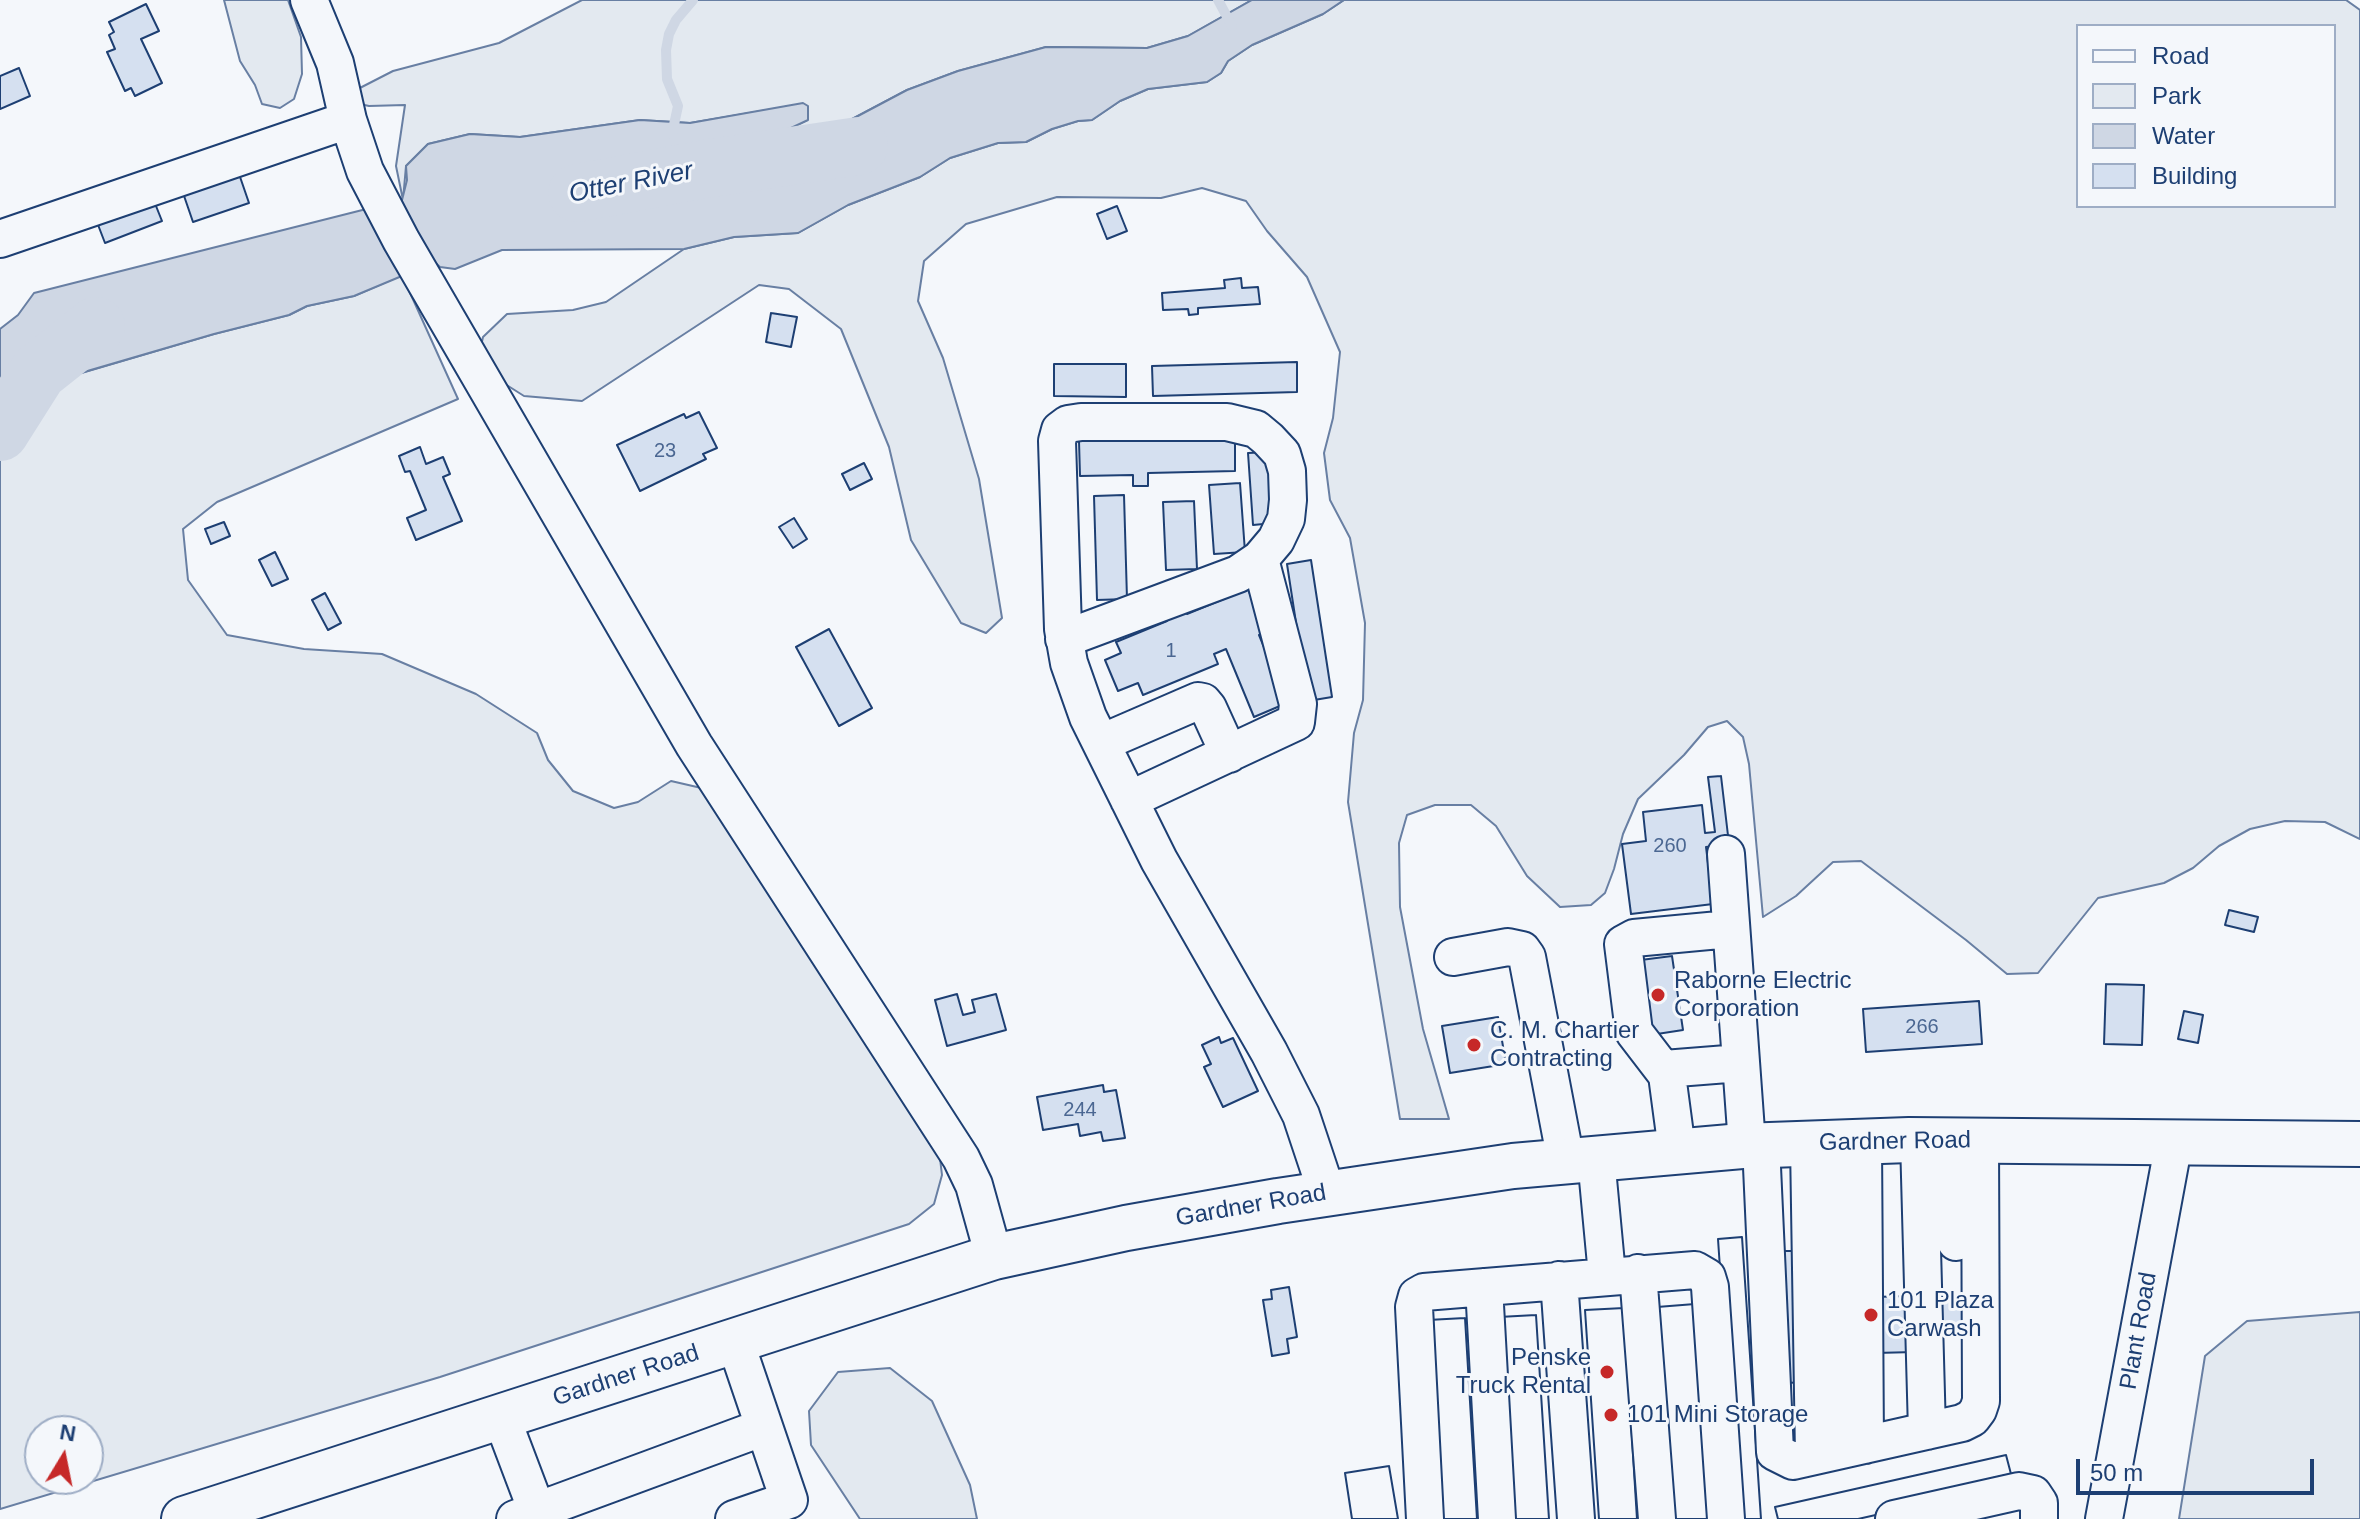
<!DOCTYPE html>
<html>
<head>
<meta charset="utf-8">
<style>
	body { margin:0 }
	#map { position:relative; width:2360px; height:1519px; overflow:hidden; background:#f4f7fb; font-family:Helvetica,sans-serif }
	canvas { display:block }
	.legend { position:absolute; left:2076px; top:24px; width:260px; height:184px; box-sizing:border-box; background:#f4f7fb; border:2px solid #9eadc5; margin:0; padding:10px 14px; list-style:none; font-size:24px; color:#1d3f73 }
	.legend li { display:flex; align-items:center; gap:16px; height:40px }
	.legend b { width:40px; border:2px solid #9eadc5 }
	.north { position:absolute; left:24px; top:1415px; width:80px; height:80px; box-sizing:border-box; background:#f4f7fb; border:2px solid #9eadc5; border-radius:50%; rotate:10deg; font-size:22px; font-weight:700; line-height:32px; text-align:center; color:#1d3f73 }
	.north::after { content:''; display:block; margin:auto; width:28px; height:36px; background:#c62828; clip-path:polygon(50% 0,100% 100%,50% 72%,0 100%) }
	.scale { position:absolute; left:2076px; top:1459px; width:238px; height:36px; box-sizing:border-box; border:4px solid #1d3f73; border-top:0; padding-left:10px; font-size:24px; line-height:28px; white-space:nowrap; color:#1d3f73; -webkit-text-stroke:6px #f4f7fb; paint-order:stroke }
</style>
</head>
<body>
<div id="map">
<canvas width="2360" height="1519"></canvas>
<ul class="legend">
<li><b style="height:10px;background:#f4f7fb"></b>Road</li>
<li><b style="height:22px;background:#e3e9f0"></b>Park</li>
<li><b style="height:22px;background:#cfd7e4"></b>Water</li>
<li><b style="height:22px;background:#d5e0f0"></b>Building</li>
</ul>
<div class="north">N</div>
<div class="scale">50 m</div>
</div>
<script>
const g = document.querySelector('canvas').getContext('2d');
g.lineJoin = 'round';
function paint(path, color) {
  g.fillStyle = color;
  g.fill(path, 'evenodd');
}
function shape(rows) {
  const path = new Path2D();
  for (const r of rows) {
    path.moveTo(r[0], r[1]);
    for (let i = 2; i < r.length; i += 2) path.lineTo(r[i], r[i + 1]);
  }
  return path;
}
function trace(path, color, width, dash) {
  g.strokeStyle = color;
  g.lineWidth = width;
  g.lineCap = dash ? 'butt' : 'round';
  g.setLineDash(dash || []);
  g.stroke(path);
}
function label(font, color, halo, rows, align = 'center') {
  g.font = font + ' Helvetica,sans-serif';
  g.lineWidth = 6;
  g.setLineDash([]);
  g.textBaseline = 'middle';
  g.strokeStyle = halo;
  g.fillStyle = color;
  for (const [text, x, y, turn = 0] of rows) {
    g.save();
    g.translate(x, y);
    g.rotate((+turn || 0) * Math.PI / 180);
    g.textAlign = isNaN(turn) ? turn : align;
    if (halo) g.strokeText(text, 0, 0);
    g.fillText(text, 0, 0);
    g.restore();
  }
}
const green = shape([
	[224,0,288,0,301,37,302,74,294,99,280,108,262,104,255,85,240,61,224,0],
	[582,0,1252,0,1188,36,1147,48,1046,47,958,71,907,90,737,180,709,187,683,191,659,191,652,173,670,163,715,150,757,144,807,120,803,104,690,123,640,120,520,137,470,134,428,144,406,166,403,200,396,166,405,105,369,106,351,102,354,91,393,71,499,43,582,0],
	[1344,0,2346,0,2360,10,2360,839,2325,822,2285,821,2250,829,2219,846,2193,868,2164,883,2098,898,2038,973,2007,974,1966,940,1861,861,1833,862,1796,896,1763,917,1749,764,1743,737,1727,721,1708,727,1684,755,1638,799,1623,834,1614,869,1605,893,1591,905,1560,907,1527,876,1496,826,1471,805,1435,805,1407,815,1399,843,1400,907,1423,1029,1449,1119,1400,1119,1348,802,1354,733,1363,700,1365,623,1350,538,1330,500,1324,453,1333,418,1340,352,1307,277,1267,231,1246,201,1202,188,1161,198,1057,197,966,224,924,261,918,301,943,358,979,479,1002,618,986,633,961,623,911,540,889,447,841,329,789,289,759,285,582,401,524,396,494,377,481,346,483,337,507,314,573,310,606,302,684,249,734,237,798,233,848,205,920,177,950,158,998,143,1026,142,1052,129,1078,121,1092,120,1120,101,1148,89,1207,82,1221,73,1228,61,1252,45,1323,14,1344,0],
	[2078,26,2334,26,2334,206,2078,206,2078,26],
	[402,275,458,399,217,502,183,529,188,580,227,635,304,649,382,654,476,694,537,733,548,760,573,791,614,808,638,802,671,781,710,790,937,1134,942,1175,934,1204,909,1224,440,1377,0,1509,0,429,13,407,30,391,25,388,12,389,12,386,22,379,42,377,61,379,214,334,289,315,307,306,354,296,402,275],
	[40,1431,88,1431,88,1479,40,1479,40,1431],
	[2360,1312,2360,1519,2179,1519,2205,1356,2247,1321,2360,1312],
	[890,1368,932,1401,970,1485,977,1519,860,1519,811,1445,809,1411,838,1372,890,1368]
]);
paint(green, '#e3e9f0');
trace(green, '#687fa3', 2);
const water = shape([
	[1252,0,1344,0,1323,14,1252,45,1228,61,1221,73,1207,82,1148,89,1120,101,1092,120,1078,121,1052,129,1026,142,998,143,950,158,920,177,848,205,798,233,734,237,684,249,502,250,455,269,440,267,431,259,421,268,354,296,307,306,289,315,214,334,60,379,42,377,22,379,12,389,30,391,27,398,13,407,0,429,0,329,18,315,34,293,402,200,407,180,406,166,428,144,470,134,520,137,640,120,690,123,803,103,808,106,808,120,757,144,715,150,670,163,652,173,659,191,683,191,709,187,737,180,907,90,958,71,1046,47,1147,48,1188,36,1252,0]
]);
paint(water, '#cfd7e4');
trace(water, '#687fa3', 2);
trace(shape([
	[1218,0,1232,26],
	[672,134,678,106,667,79,666,50,669,34,676,20,693,0]
]), '#cfd7e4', 10);
trace(shape([
	[577,193,711,168,859,146],
	[0,432,38,372,96,326]
]), '#cfd7e4', 58);
const building = shape([
	[146,4,159,31,141,39,162,83,135,96,131,88,125,91,107,52,115,49,109,35,114,32,109,22,146,4],
	[19,68,30,96,0,109,0,76,19,68],
	[238,171,249,203,193,222,182,190,238,171],
	[152,196,162,221,105,243,95,217,152,196],
	[1117,206,1127,231,1107,239,1097,214,1117,206],
	[1241,278,1242,288,1258,287,1260,304,1198,308,1198,314,1189,315,1188,309,1163,310,1162,293,1225,288,1224,280,1241,278],
	[771,313,797,317,791,347,766,342,771,313],
	[1297,362,1297,392,1153,396,1152,366,1297,362],
	[1054,364,1126,364,1126,397,1054,396,1054,364],
	[699,412,717,448,703,454,706,459,640,491,617,445,684,414,686,418,699,412],
	[1235,439,1235,471,1148,473,1148,486,1133,486,1133,475,1080,476,1079,441,1235,439],
	[420,447,426,464,443,457,450,474,443,477,462,521,416,540,407,518,426,510,410,471,405,472,399,456,420,447],
	[1269,452,1274,523,1253,525,1248,453,1269,452],
	[864,463,872,479,850,490,842,474,864,463],
	[1240,483,1245,552,1214,554,1209,485,1240,483],
	[1124,495,1127,599,1097,600,1094,496,1124,495],
	[1194,501,1197,569,1166,570,1163,502,1194,501],
	[794,518,807,539,793,548,779,527,794,518],
	[224,522,230,536,211,544,205,529,224,522],
	[275,552,288,579,272,586,259,560,275,552],
	[1311,560,1332,697,1308,701,1287,564,1311,560],
	[1248,589,1266,633,1259,635,1287,703,1254,717,1226,649,1214,654,1218,664,1143,695,1138,683,1118,691,1105,660,1121,653,1116,642,1167,621,1162,609,1182,600,1187,614,1248,589],
	[325,593,341,623,328,630,312,600,325,593],
	[829,629,872,708,839,726,796,647,829,629],
	[1721,776,1729,844,1706,847,1713,904,1631,914,1622,844,1646,841,1643,812,1702,805,1705,833,1715,832,1708,777,1721,776],
	[2229,910,2258,917,2254,932,2225,925,2229,910],
	[1672,956,1683,1030,1644,1036,1633,961,1672,956],
	[2106,984,2144,985,2142,1045,2104,1044,2106,984],
	[957,994,963,1015,975,1012,972,1000,996,994,1006,1030,947,1046,935,1000,957,994],
	[1979,1001,1982,1044,1866,1052,1863,1009,1979,1001],
	[2184,1011,2203,1015,2198,1043,2178,1039,2184,1011],
	[1498,1017,1506,1064,1450,1073,1442,1026,1498,1017],
	[1219,1037,1221,1043,1233,1038,1258,1091,1223,1107,1204,1067,1211,1064,1202,1045,1219,1037],
	[1103,1085,1104,1092,1116,1090,1125,1138,1103,1141,1101,1132,1080,1136,1078,1124,1043,1130,1037,1097,1103,1085],
	[1742,1237,1761,1519,1737,1519,1718,1239,1742,1237],
	[1742,1237,1761,1519,1737,1519,1718,1239,1742,1237],
	[1776,1251,1800,1251,1822,1298,1965,1295,1965,1333,1915,1333,1915,1352,1875,1353,1823,1382,1778,1383,1776,1251],
	[1289,1287,1297,1337,1287,1339,1289,1353,1272,1356,1263,1300,1272,1299,1271,1290,1289,1287],
	[1695,1304,1710,1519,1671,1519,1657,1307,1695,1304],
	[1695,1304,1710,1519,1671,1519,1657,1307,1695,1304],
	[1624,1308,1637,1519,1599,1519,1585,1310,1624,1308],
	[1624,1308,1637,1519,1599,1519,1585,1310,1624,1308],
	[1536,1315,1549,1519,1511,1519,1499,1317,1536,1315],
	[1536,1315,1549,1519,1511,1519,1499,1317,1536,1315],
	[1465,1318,1477,1519,1440,1519,1428,1320,1465,1318],
	[1465,1318,1477,1519,1440,1519,1428,1320,1465,1318],
	[2006,1455,2011,1474,1993,1478,1995,1488,1858,1519,1778,1519,1775,1507,2006,1455],
	[2006,1455,2011,1474,1993,1478,1995,1488,1858,1519,1778,1519,1775,1507,2006,1455],
	[1389,1466,1398,1519,1352,1519,1345,1473,1389,1466],
	[1389,1466,1398,1519,1352,1519,1345,1473,1389,1466]
]);
paint(building, '#d5e0f0');
trace(building, '#1d3f73', 2);
const minor = shape([
	[309,0,335,63,348,120,365,171,401,240,694,745,961,1158,974,1185,994,1257],
	[0,239,348,120],
	[1064,639,1238,574,1260,559,1276,540,1286,519,1288,500,1287,471,1282,454,1268,439,1256,429,1227,422,1081,422,1068,424,1060,430,1057,441,1063,629,1069,663,1088,717,1159,860,1269,1052,1301,1115,1327,1193],
	[1101,743,1198,701,1203,702,1208,708,1229,754],
	[1129,800,1296,722,1298,704,1260,559],
	[1726,854,1747,1145],
	[1453,957,1508,947,1522,950,1527,957,1566,1161],
	[1664,1069,1740,1063],
	[1919,1140,1927,1431],
	[1863,1141,1865,1445],
	[1954,1141,1956,1242],
	[1834,1143,1840,1450],
	[1809,1144,1814,1456],
	[1761,1145,1775,1452,1793,1461,1962,1423,1972,1418,1978,1410,1981,1401,1980,1141],
	[1677,1150,1667,1075,1634,1032,1623,944,1634,938,1730,929],
	[1596,1158,1607,1275],
	[1638,1273,1657,1519],
	[1559,1280,1576,1519],
	[1484,1287,1497,1519],
	[501,1416,540,1519],
	[515,1519,764,1427],
	[734,1519,789,1500,735,1341],
	[1425,1519,1414,1307,1417,1296,1424,1292,1695,1270,1707,1277,1710,1287,1726,1519],
	[1894,1519,2019,1491,2033,1494,2039,1503,2039,1519],
	[2104,1519,2174,1142]
]);
const major = shape([
	[184,1519,994,1257,1126,1228,1278,1201,1513,1166,1742,1146,1909,1140,2360,1144]
]);
trace(minor, '#1d3f73', 40);
trace(major, '#1d3f73', 48);
trace(minor, '#f4f7fb', 36);
trace(major, '#f4f7fb', 44);
for (const [x, y, r, color] of [
	[1658,995,8,"#c62828"],
	[1474,1045,8,"#c62828"],
	[1871,1315,8,"#c62828"],
	[1607,1372,8,"#c62828"],
	[1611,1415,8,"#c62828"]
]) {
  const dot = new Path2D();
  dot.arc(x, y, r, 0, 2 * Math.PI);
  g.fillStyle = color;
  g.fill(dot);
  trace(dot, '#f4f7fb', 3);
}
label('20px', '#4b6792', null, [
	["23",665,451],
	["1",1171,651],
	["260",1670,846],
	["266",1922,1027],
	["244",1080,1110]
]);
label('24px', '#1d3f73', '#f4f7fb', [
	["Raborne Electric",1674,981],
	["Corporation",1674,1009],
	["C. M. Chartier",1490,1031],
	["Contracting",1490,1059],
	["101 Plaza",1887,1301],
	["Carwash",1887,1329],
	["Penske",1591,1358,"right"],
	["Truck Rental",1591,1386,"right"],
	["101 Mini Storage",1627,1415]
], 'left');
label('24px', '#1d3f73', '#f4f7fb', [
	["Gardner Road",1895,1142,-1],
	["Gardner Road",1251,1206,-10],
	["Plant Road",2139,1331,-80],
	["Gardner Road",626,1376,-18]
]);
label('italic 26px', '#1d3f73', '#f4f7fb', [
	["Otter River",631,183,-11]
]);
</script>
</body>
</html>
